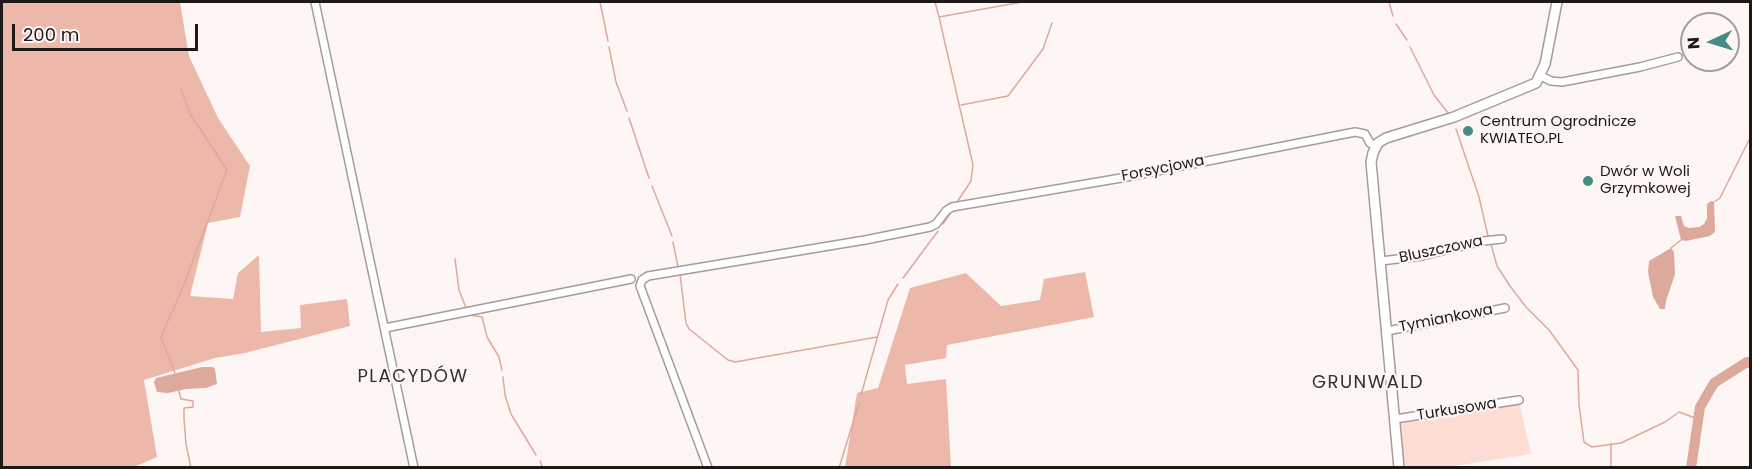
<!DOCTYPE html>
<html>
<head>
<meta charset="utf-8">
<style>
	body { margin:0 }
	#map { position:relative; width:1752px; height:469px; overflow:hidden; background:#fef6f4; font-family:Poppins,sans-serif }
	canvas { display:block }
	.frame { position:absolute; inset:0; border:3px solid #1d1918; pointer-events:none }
	.north { position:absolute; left:1680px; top:12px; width:60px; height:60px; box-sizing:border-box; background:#fef6f4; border:2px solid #a49e9c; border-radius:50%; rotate:266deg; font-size:16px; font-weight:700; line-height:24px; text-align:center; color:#1d1918 }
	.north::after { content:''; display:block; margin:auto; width:21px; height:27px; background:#468c84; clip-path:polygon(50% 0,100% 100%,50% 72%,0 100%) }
	.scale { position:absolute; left:12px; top:24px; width:186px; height:27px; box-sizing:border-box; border:3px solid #1d1918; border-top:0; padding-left:8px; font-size:18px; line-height:21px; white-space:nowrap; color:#1d1918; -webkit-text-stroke:4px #fef6f4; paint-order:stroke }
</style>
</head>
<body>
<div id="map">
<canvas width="1752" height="469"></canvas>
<div class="frame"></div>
<div class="north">N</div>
<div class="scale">200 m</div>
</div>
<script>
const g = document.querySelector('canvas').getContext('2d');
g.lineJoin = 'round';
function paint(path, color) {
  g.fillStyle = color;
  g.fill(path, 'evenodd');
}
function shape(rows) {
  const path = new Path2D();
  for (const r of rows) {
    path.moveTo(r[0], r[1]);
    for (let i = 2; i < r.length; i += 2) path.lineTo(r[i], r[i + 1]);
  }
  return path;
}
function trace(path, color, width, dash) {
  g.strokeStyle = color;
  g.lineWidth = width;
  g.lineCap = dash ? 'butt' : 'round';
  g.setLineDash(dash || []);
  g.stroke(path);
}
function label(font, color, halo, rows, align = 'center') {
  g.font = font + ' Poppins,sans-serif';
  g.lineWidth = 4.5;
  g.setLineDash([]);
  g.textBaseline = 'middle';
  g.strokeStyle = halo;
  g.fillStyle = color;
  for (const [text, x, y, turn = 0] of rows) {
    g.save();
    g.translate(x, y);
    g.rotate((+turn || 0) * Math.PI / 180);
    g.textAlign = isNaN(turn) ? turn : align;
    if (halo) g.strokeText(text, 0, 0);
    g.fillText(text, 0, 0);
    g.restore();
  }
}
paint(shape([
	[1519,402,1531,454,1448,467,1402,467,1398,425,1400,420]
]), '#fddcd3');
paint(shape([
	[2,2,180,2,189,56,218,118,250,166,240,217,208,223,190,296,233,299,238,273,259,255,261,332,301,328,300,305,347,299,350,326,245,353,215,358,144,380,157,457,134,467,2,467],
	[1085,272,1094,317,947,345,946,358,905,365,907,384,946,379,951,467,845,467,857,393,878,388,910,288,966,273,1001,306,1040,300,1044,279]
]), '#ebb8aa');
paint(shape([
	[1711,201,1714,202,1715,232,1710,236,1686,241,1681,240,1675,216,1681,216,1684,226,1689,228,1699,227,1704,224,1707,218,1707,204],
	[1671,248,1674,252,1675,274,1666,301,1665,309,1660,309,1653,297,1648,272,1649,261],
	[202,367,213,367,215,369,217,384,206,388,186,389,168,393,157,392,154,382,156,378]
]), '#dca99c');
trace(shape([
	[600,2,608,41],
	[935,2,939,17,1022,2],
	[1389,2,1393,16],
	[939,17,973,165,971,181,957,202],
	[1396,24,1407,40],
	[609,47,616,82,627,111],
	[1410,47,1434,95,1448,113],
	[961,105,1008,96,1043,49,1052,23],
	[629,118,649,178],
	[1456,129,1479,197,1488,236],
	[652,186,672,236],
	[1714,202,1720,198,1750,138],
	[943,224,951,212],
	[673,242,678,267],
	[1491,244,1497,266,1510,286,1526,307,1549,330,1578,370,1579,405,1584,442,1592,447,1621,443,1665,422,1679,412,1698,419],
	[1671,248,1681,240],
	[455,259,459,290,466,308],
	[680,274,686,323,689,329,728,360,735,362,877,337],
	[903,278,938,231],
	[470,315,482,317,487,337,499,357,502,370],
	[175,373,161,337,183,287,227,170,189,112,181,89],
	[503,377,505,395,511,414,536,455],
	[179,391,181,399,193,401,193,407,184,408,184,419,186,444,191,468],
	[861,395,888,300,898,284],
	[540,461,543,468],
	[839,468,859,403],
	[1611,468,1611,444]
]), '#dca99c', 1.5);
trace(shape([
	[1691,468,1700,407,1714,383,1747,362,1750,363]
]), '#dca99c', 10);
const minor = shape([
	[315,2,414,468],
	[1541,76,1551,81,1562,82,1640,67,1678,57],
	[1381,261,1422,256,1483,241,1502,239],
	[385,328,631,279],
	[1387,331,1505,308],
	[1395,419,1519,400],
	[708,468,640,286,642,280,648,276,865,240,930,227,936,224,946,211,952,207,1121,178,1355,132,1365,134,1370,143,1376,146]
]);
const tertiary = shape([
	[1399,468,1371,162,1373,153,1378,143,1386,138,1454,117,1536,83,1545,64,1557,2]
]);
trace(minor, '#a79b97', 10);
trace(tertiary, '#a79b97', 12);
trace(minor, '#fff', 7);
trace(tertiary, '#fff', 9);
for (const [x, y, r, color] of [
	[1468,131,6,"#468c84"],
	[1588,181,6,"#468c84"]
]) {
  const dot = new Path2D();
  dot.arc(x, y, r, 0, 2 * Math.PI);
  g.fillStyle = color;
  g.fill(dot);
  trace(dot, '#fef6f4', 2);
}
label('15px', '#1d1918', '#fef6f4', [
	["Centrum Ogrodnicze",1480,122],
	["KWIATEO.PL",1480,139],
	["Dwór w Woli",1600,172],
	["Grzymkowej",1600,189]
], 'left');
label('15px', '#1d1918', '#fef6f4', [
	["Forsycjowa",1163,169,-11],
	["Bluszczowa",1441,250,-12],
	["Tymiankowa",1446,319,-11],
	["Turkusowa",1457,410,-9]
]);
g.letterSpacing = '1.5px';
label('18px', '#372e2b', '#fef6f4', [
	["PLACYDÓW",413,377],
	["GRUNWALD",1368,383]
]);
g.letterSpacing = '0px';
</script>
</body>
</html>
